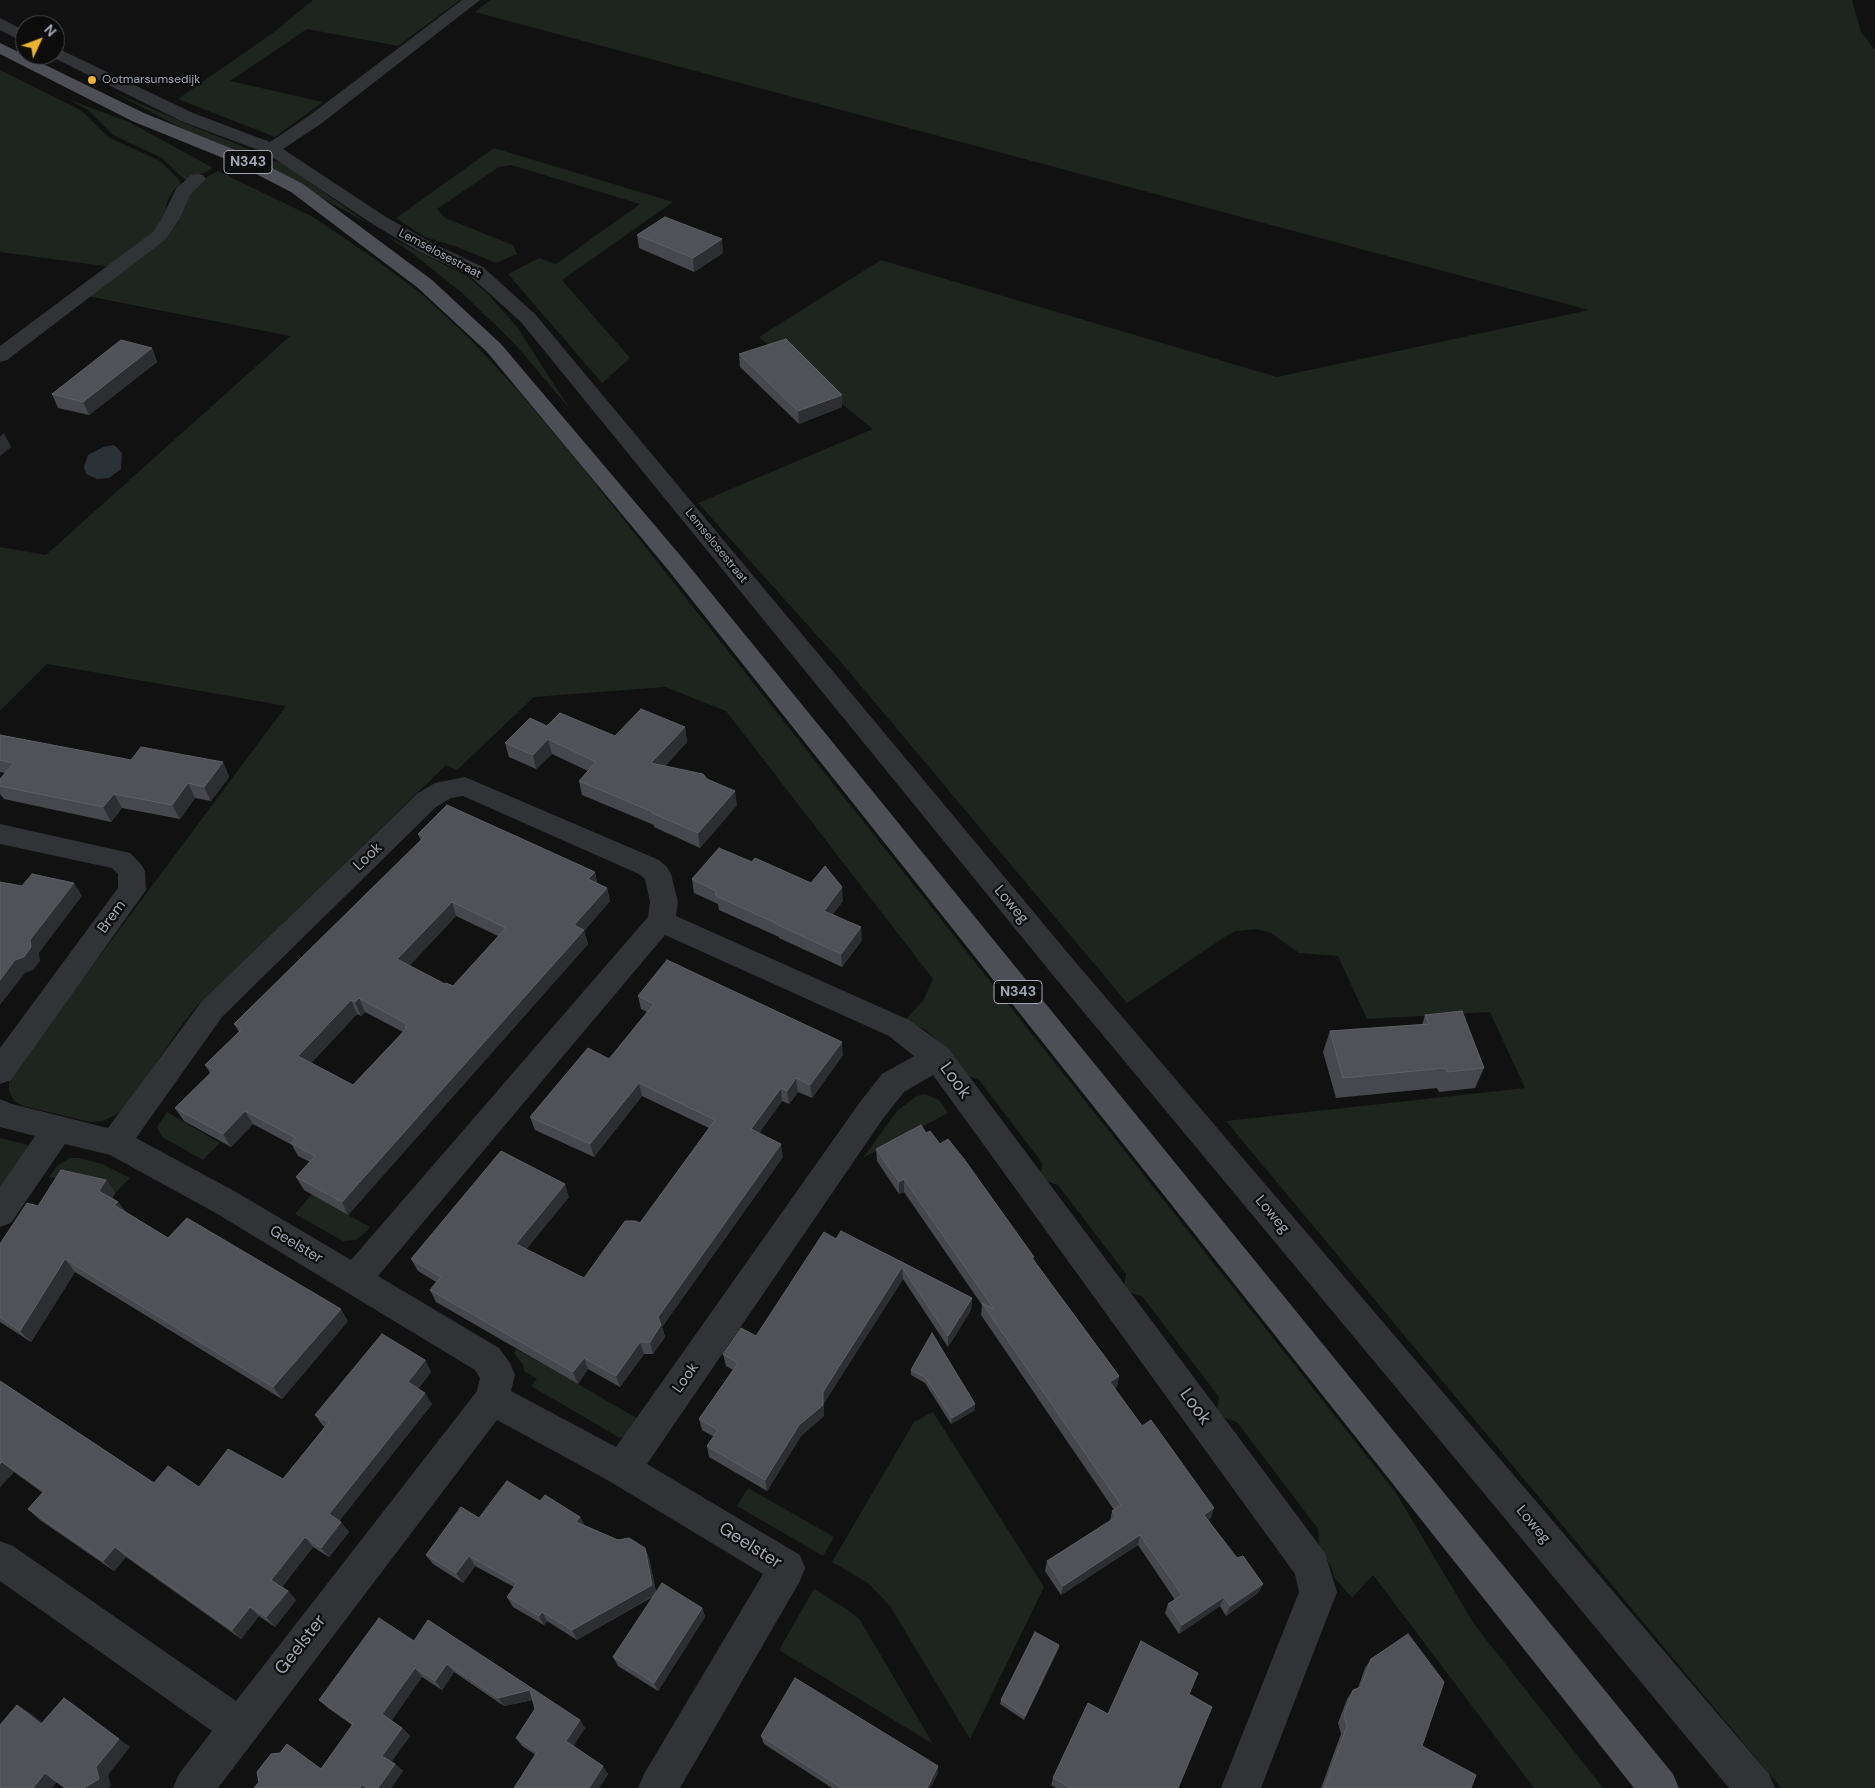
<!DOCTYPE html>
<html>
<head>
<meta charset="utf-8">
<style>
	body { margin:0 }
	#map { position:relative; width:1875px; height:1788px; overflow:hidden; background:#111112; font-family:"DM Sans",sans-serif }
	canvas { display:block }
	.north { position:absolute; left:15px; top:15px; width:50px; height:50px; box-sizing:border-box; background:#0c0c0d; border:1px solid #484a4f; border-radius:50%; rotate:47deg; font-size:14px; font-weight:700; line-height:20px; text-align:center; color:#a3a7b3 }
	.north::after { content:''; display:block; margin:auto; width:18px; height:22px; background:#ebb430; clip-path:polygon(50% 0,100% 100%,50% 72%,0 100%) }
</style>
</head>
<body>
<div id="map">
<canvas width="1875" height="1788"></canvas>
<div class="north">N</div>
</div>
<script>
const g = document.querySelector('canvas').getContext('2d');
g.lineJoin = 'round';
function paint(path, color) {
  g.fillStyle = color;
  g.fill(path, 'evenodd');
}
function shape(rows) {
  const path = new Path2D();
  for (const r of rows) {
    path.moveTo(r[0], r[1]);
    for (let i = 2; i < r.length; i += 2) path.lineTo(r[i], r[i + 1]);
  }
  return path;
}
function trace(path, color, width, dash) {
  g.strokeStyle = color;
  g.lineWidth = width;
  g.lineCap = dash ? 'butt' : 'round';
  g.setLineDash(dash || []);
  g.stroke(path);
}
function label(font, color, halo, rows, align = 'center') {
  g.font = font + ' "DM Sans",sans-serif';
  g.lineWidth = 4.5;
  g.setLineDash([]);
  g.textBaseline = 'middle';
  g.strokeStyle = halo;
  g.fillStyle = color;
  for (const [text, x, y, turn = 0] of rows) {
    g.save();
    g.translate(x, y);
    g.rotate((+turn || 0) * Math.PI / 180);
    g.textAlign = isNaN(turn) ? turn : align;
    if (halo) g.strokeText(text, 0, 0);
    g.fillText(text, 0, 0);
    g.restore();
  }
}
paint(shape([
	[313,0,460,0,398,46,307,29,230,81,323,102,275,137,178,99,274,32],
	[490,0,1852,0,1861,32,1875,50,1875,1788,1781,1788,1226,1121,1525,1088,1490,1012,1367,1019,1338,956,1299,953,1271,933,1256,929,1236,931,1226,936,1127,1003,840,661,698,503,873,429,759,337,881,260,1277,377,1589,310,475,12],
	[0,70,82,111,108,137,160,161,179,180,181,185,174,190,168,200,162,223,158,230,111,267,0,252],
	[111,91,180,121,251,150,233,155],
	[70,100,129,122,213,168,191,180,184,179,162,158,113,135,88,110],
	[494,148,673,202,562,280,630,358,602,383,508,274,539,258,556,264,640,204,511,165,499,167,437,209,445,218,513,245,517,254,496,263,457,247,425,237,396,218],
	[275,161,282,163,369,224,264,166],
	[218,171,313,217,375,259,424,296,470,339,519,392,582,467,1396,1493,1474,1624,1603,1788,1534,1788,1373,1575,1352,1598,1334,1577,1331,1566,1319,1548,1318,1529,1237,1422,1220,1416,1217,1412,1219,1397,1142,1296,1127,1292,1124,1289,1126,1274,1058,1185,1043,1180,1039,1176,1043,1164,979,1080,965,1075,939,1042,926,1030,905,1020,923,1001,933,979,726,711,665,687,534,697,457,770,446,765,196,1007,184,1022,127,1105,117,1114,103,1121,90,1122,23,1106,14,1101,9,1090,9,1081,14,1071,286,706,47,664,0,711,0,547,46,555,290,336,87,296,166,236,178,223,184,204,198,182],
	[381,233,467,276,489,295,517,327,570,409,513,342,461,292,408,250],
	[925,1094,939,1100,948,1113,863,1158,898,1110,917,1096],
	[167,1112,220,1143,203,1160,162,1137,157,1127],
	[0,1138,28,1145,27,1151,0,1193],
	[70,1158,79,1158,102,1164,130,1178,115,1193,49,1177,57,1166],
	[312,1194,348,1215,370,1227,365,1233,356,1240,343,1241,295,1214],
	[516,1349,578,1384,640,1420,625,1436,620,1438,531,1386,537,1379,524,1371,523,1365,514,1353],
	[933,1412,1044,1587,970,1739,890,1606,868,1583,832,1562,914,1422],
	[748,1488,834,1537,823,1556,737,1506],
	[814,1589,851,1612,860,1620,933,1744,779,1650]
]), '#1d251e');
paint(shape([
	[114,445,122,453,121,469,109,478,97,479,86,474,84,467,88,455,103,447]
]), '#2a3137');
paint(shape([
	[462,0,480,0,322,123,283,149,386,217,432,243,483,267,535,314,1072,958,1769,1774,1775,1788,1729,1788,1052,974,521,322,469,275,418,251,374,225,266,153,181,121,48,55,55,55,55,48,61,50,193,113,270,142,310,115,462,0],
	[0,18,25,31,25,43,0,30,0,18],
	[197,174,203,175,206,179,190,195,179,220,165,240,7,360,0,362,0,346,153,232,161,220,176,189,191,175,197,174],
	[465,777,659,860,667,867,671,874,678,902,676,916,909,1020,948,1048,1325,1553,1337,1592,1261,1788,1221,1788,1299,1592,1295,1574,933,1075,904,1092,882,1120,647,1464,800,1555,805,1568,800,1581,680,1788,638,1788,644,1774,763,1574,609,1481,497,1420,218,1788,173,1788,179,1774,212,1731,0,1581,0,1541,13,1546,236,1701,477,1391,480,1378,475,1370,214,1212,110,1155,65,1144,11,1223,0,1227,0,1187,35,1136,0,1127,0,1099,12,1104,108,1128,202,1001,418,793,435,783,465,777],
	[463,796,639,874,645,879,650,902,648,917,351,1260,236,1192,136,1138,222,1017,436,807,451,798,463,796],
	[665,935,889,1036,914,1056,882,1074,860,1102,616,1447,511,1391,515,1375,510,1363,499,1348,378,1276,665,935],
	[0,824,130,853,141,864,145,871,146,890,11,1080,0,1084,0,1048,118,888,118,874,112,868,0,844,0,824]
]), '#323337');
paint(shape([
	[0,43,144,113,245,154,303,184,432,280,501,344,685,561,1673,1774,1679,1788,1634,1788,669,571,487,352,418,288,291,192,233,162,132,121,0,54,0,43]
]), '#4e4f56');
paint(shape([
	[637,235,723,253,694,272,639,248],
	[152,348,157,362,89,415,58,408,52,394],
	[739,354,842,407,799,424,740,367],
	[547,726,615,736,685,727,687,742,665,766,707,779,737,805,700,848,654,827,654,825,582,795,579,781,588,771,552,754,536,769,509,757,505,743],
	[0,735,131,760,223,762,229,777,211,801,195,798,180,819,122,808,111,822,4,799,0,794,0,779,5,773,0,772],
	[418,834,595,872,597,883,607,888,610,901,584,931,588,944,348,1215,304,1190,296,1177,310,1162,298,1156,292,1145,253,1124,231,1147,184,1121,175,1108,210,1073,205,1065,239,1032,234,1024,421,841],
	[456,916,498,936,453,986,445,984,409,966],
	[365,1012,403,1032,353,1085,311,1063,357,1014,361,1016],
	[692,879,843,901,833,914,862,940,842,967,779,938,779,937,719,910,718,904,694,893],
	[638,996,843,1055,812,1098,798,1092,789,1104,782,1101,759,1133,783,1157,662,1327,665,1337,653,1354,644,1354,620,1387,588,1369,578,1384,436,1302,430,1290,436,1282,418,1271,411,1259,569,1197,526,1249,584,1278,640,1223,709,1128,642,1096,594,1157,535,1130,530,1117,609,1059,647,1012,641,1009],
	[1425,1015,1484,1068,1475,1088,1439,1092,1437,1088,1336,1098,1323,1052,1330,1031,1422,1025],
	[926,1133,940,1144,1033,1259,1119,1376,1117,1387,1115,1389,1211,1518,1208,1520,1237,1558,1263,1584,1258,1593,1226,1616,1220,1606,1179,1634,1165,1613,1168,1604,1175,1600,1138,1545,1061,1595,1045,1571,1047,1561,1110,1521,1112,1511,1114,1510,981,1315,982,1305,904,1192,899,1194,877,1161,876,1149],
	[106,1180,115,1193,112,1198,118,1202,126,1212,168,1238,348,1321,282,1399,75,1272,31,1342,0,1322,0,1244,38,1206],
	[841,1231,972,1298,971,1310,948,1347,903,1279,824,1403,824,1416,801,1436,767,1491,709,1457,707,1446,714,1437,702,1430,699,1419,733,1370,726,1366,723,1354,756,1336,836,1239],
	[932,1333,975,1410,951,1424,925,1383,911,1375,911,1370],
	[425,1360,431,1372,418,1389,432,1404,339,1521,349,1532,329,1557,313,1547,282,1587,288,1591,296,1600,275,1627,259,1616,241,1639,126,1557,114,1571,40,1520,28,1509,43,1493,14,1472,0,1487,0,1381,154,1483,199,1487,283,1479,326,1427,323,1426,315,1415],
	[540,1501,580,1517,584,1525,618,1540,645,1548,649,1558,656,1592,702,1608,705,1617,658,1691,618,1666,613,1657,654,1596,577,1640,547,1621,544,1625,513,1607,507,1597,514,1587,475,1566,463,1583,433,1564,426,1555,479,1518],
	[428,1620,585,1728,573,1746,608,1774,599,1788,514,1788,536,1755,522,1746,516,1738,535,1709,533,1700,504,1706,454,1672,442,1690,422,1677,391,1721,402,1728,410,1736,391,1762,395,1764,403,1771,391,1788,254,1788,321,1769,352,1725,328,1708,319,1700,414,1641],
	[1059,1645,1058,1650,1024,1720,1000,1704,1001,1700],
	[1371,1659,1422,1746,1471,1788,1321,1788,1341,1734,1338,1723,1347,1699,1353,1690,1358,1688,1365,1668],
	[1189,1694,1178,1788,1056,1788,1051,1785,1053,1778,1108,1714],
	[761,1736,938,1773,930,1788,832,1788,764,1744]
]), '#47484d');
paint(shape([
	[722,239,723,253,694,272,693,258],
	[152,348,157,362,89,415,83,402],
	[842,395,842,407,799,424,798,411],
	[4,433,11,447,0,456,0,436],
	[685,727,687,742,654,777,651,763],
	[548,739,552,754,536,769,533,755],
	[223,762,229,777,211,801,204,787],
	[188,783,195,798,180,819,172,805],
	[735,791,737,805,700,848,698,833],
	[114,794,122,808,111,822,103,807],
	[595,872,598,886,588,879],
	[74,883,82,896,39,953,40,961,33,970,25,973,0,1005,0,980],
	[842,887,843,901,825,924,824,911],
	[607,888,610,901,584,931,588,944,348,1215,342,1202,574,925],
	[452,902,456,916,402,973,397,959],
	[861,927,862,940,842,967,841,954],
	[359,998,365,1012,361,1016,355,1002],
	[351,1000,357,1014,305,1070,298,1056],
	[842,1042,843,1055,812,1098,810,1085],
	[796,1078,798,1092,789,1104,787,1091],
	[639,1083,642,1096,594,1157,590,1144],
	[781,1088,782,1101,753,1142,751,1129],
	[245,1111,253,1124,231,1147,223,1134],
	[781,1144,783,1157,662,1327,665,1337,653,1354,650,1342,658,1317],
	[904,1179,904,1192,899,1194,899,1182],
	[106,1180,115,1193,109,1203,99,1191],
	[565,1184,569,1197,521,1256,516,1244],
	[118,1202,127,1214,114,1205],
	[65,1259,75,1272,31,1342,20,1331],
	[902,1267,903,1279,824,1403,824,1416,801,1436,767,1491,765,1480,799,1425,823,1392],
	[972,1298,971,1310,948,1347,948,1336],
	[341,1309,348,1321,282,1399,273,1387],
	[640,1342,644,1354,620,1387,616,1376],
	[584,1358,588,1369,578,1384,573,1372],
	[425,1360,431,1372,414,1394,408,1382],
	[1119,1376,1117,1387,1108,1393,1110,1382],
	[425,1393,432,1404,337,1524,329,1514],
	[975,1404,975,1410,951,1424,952,1418],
	[2,1462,14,1472,0,1487,0,1464],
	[1214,1508,1211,1518,1201,1525,1204,1515],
	[580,1517,584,1527,576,1522],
	[341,1522,349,1532,329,1557,321,1548],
	[1140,1535,1138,1545,1061,1595,1063,1586],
	[305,1537,313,1547,280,1589,271,1580],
	[115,1547,126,1557,114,1571,103,1561],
	[645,1548,649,1558,656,1594,577,1640,572,1630],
	[469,1556,475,1566,463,1583,456,1573],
	[1263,1584,1258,1593,1226,1616,1230,1606],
	[288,1591,296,1600,275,1627,266,1617],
	[1224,1597,1220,1606,1179,1634,1182,1625],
	[250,1607,259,1616,241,1639,232,1630],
	[702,1608,705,1617,658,1691,654,1683],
	[542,1612,547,1621,544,1625,539,1616],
	[1059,1645,1058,1650,1024,1720,1025,1716],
	[447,1664,454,1672,442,1690,435,1681],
	[415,1668,422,1677,390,1723,382,1714],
	[530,1690,536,1699,504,1706,498,1698],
	[64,1698,76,1706,130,1747,108,1775,111,1786,108,1788,84,1788],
	[17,1705,30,1713,54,1732,41,1724],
	[580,1720,585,1728,571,1749,566,1741],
	[402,1728,410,1736,390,1764,382,1756],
	[395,1764,403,1771,391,1788,378,1788],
	[603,1766,608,1774,599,1788,589,1788],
	[938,1766,938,1773,930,1788,927,1788],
	[45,1773,58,1781,52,1788,33,1788],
	[362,1785,366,1788,360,1788]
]), '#2d2e31');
const building = shape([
	[665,217,722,239,693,258,637,235,665,217],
	[786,339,842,395,798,411,739,354,786,339],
	[121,340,152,348,83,402,52,394,121,340],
	[641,709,685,727,651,763,703,774,707,779,735,791,698,833,652,813,653,812,579,781,596,762,548,739,533,755,505,743,530,718,547,726,560,713,615,736,641,709],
	[0,735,131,760,141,747,223,762,204,787,188,783,172,805,114,794,103,807,0,786,0,779,14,763,0,760,0,735],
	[447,805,595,872,588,879,607,888,574,925,584,930,342,1202,296,1177,315,1156,291,1143,296,1138,245,1111,223,1134,175,1108,214,1070,205,1065,242,1029,234,1024,424,837,418,834,447,805],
	[452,902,506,928,453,986,446,983,445,984,397,959,452,902],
	[359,998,407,1024,405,1027,407,1028,353,1085,298,1056,351,1000,355,1002,359,998],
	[719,848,752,862,755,858,811,883,825,866,842,887,824,911,861,927,841,954,778,925,778,924,716,896,716,891,692,879,719,848],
	[32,874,74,883,30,940,31,947,24,957,15,960,0,980,0,882,22,886,32,874],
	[667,960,842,1042,810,1085,796,1078,787,1091,781,1088,751,1129,781,1144,658,1317,661,1325,650,1342,640,1342,616,1376,584,1358,573,1372,430,1290,441,1277,411,1259,501,1151,565,1184,516,1244,584,1278,625,1221,635,1221,640,1223,715,1120,639,1083,590,1144,530,1117,588,1048,609,1059,654,1004,638,996,667,960],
	[1462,1011,1484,1068,1447,1072,1446,1068,1343,1078,1330,1031,1429,1024,1425,1015,1462,1011],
	[921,1125,926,1133,930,1131,940,1144,948,1139,964,1159,1034,1257,1032,1258,1119,1376,1110,1382,1142,1426,1151,1420,1214,1508,1204,1515,1237,1558,1243,1556,1263,1584,1230,1606,1224,1597,1182,1625,1168,1604,1182,1595,1140,1535,1063,1586,1047,1561,1116,1517,1112,1511,1121,1505,982,1303,994,1309,904,1179,899,1182,876,1149,921,1125],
	[61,1170,106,1180,99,1191,118,1202,114,1205,168,1238,187,1218,341,1309,273,1387,65,1259,20,1331,0,1317,0,1244,27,1203,38,1206,61,1170],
	[841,1231,972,1298,948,1336,902,1267,823,1392,823,1405,799,1425,765,1480,707,1446,718,1430,699,1419,738,1363,723,1354,741,1328,756,1336,824,1232,836,1239,841,1231],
	[932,1333,975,1404,952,1418,925,1377,911,1370,932,1333],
	[382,1334,425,1360,408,1382,425,1393,329,1514,341,1522,321,1548,305,1537,271,1580,288,1591,266,1617,250,1607,232,1630,115,1547,103,1561,28,1509,44,1491,2,1462,0,1464,0,1381,154,1483,168,1466,199,1487,228,1449,283,1479,329,1422,315,1415,382,1334],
	[507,1481,540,1501,545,1495,580,1517,576,1522,618,1540,629,1538,645,1548,652,1585,572,1630,542,1612,539,1616,507,1597,517,1583,469,1556,456,1573,426,1555,461,1507,479,1518,507,1481],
	[662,1583,702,1608,654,1683,613,1657,662,1583],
	[379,1618,414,1641,428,1620,580,1720,566,1741,603,1766,589,1788,514,1788,537,1752,516,1738,535,1709,530,1690,498,1698,447,1664,435,1681,415,1668,382,1714,402,1728,382,1756,395,1764,378,1788,367,1788,362,1785,360,1788,254,1788,259,1782,257,1772,271,1754,280,1753,287,1744,321,1769,353,1724,319,1700,379,1618],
	[1035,1632,1059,1645,1025,1716,1001,1700,1035,1632],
	[1408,1634,1444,1682,1422,1746,1476,1775,1471,1788,1324,1788,1347,1726,1344,1715,1353,1690,1361,1687,1371,1659,1408,1634],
	[1141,1641,1198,1673,1189,1694,1212,1707,1178,1788,1071,1788,1053,1778,1088,1703,1108,1714,1141,1641],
	[795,1678,938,1766,927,1788,842,1788,761,1736,795,1678],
	[64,1698,119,1739,96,1767,99,1779,84,1788,65,1788,45,1773,33,1788,0,1788,0,1725,17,1705,41,1724,64,1698]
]);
paint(building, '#515258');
trace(building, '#5e6066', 1);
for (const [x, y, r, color] of [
	[92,80,5,"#ebb430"]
]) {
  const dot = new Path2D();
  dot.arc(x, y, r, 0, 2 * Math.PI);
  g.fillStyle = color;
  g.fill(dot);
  trace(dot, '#0c0c0d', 2);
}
label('12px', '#a3a7b3', '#0c0c0d', [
	["Ootmarsumsedijk",102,80]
], 'left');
label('12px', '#a3a7b3', '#0c0c0d', [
	["Lemselosestraat",440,254,28],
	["Lemselosestraat",716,546,51]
]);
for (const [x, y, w] of [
	[248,162,48],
	[1018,992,48]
]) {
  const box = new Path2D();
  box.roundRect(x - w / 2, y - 11.5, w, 23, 4);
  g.fillStyle = '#0c0c0d';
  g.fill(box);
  trace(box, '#a3a7b3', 1);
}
label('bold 14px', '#a3a7b3', null, [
	["N343",248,162],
	["N343",1018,992]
]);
label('15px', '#a3a7b3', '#0c0c0d', [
	["Look",368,857,-44],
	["Loweg",1011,905,50],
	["Brem",112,917,-54],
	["Loweg",1272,1215,50],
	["Geelster",296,1245,31],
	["Look",686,1378,-55],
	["Loweg",1533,1525,50]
]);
label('18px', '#a3a7b3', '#0c0c0d', [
	["Look",955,1081,54],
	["Look",1195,1407,54],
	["Geelster",750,1546,32],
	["Geelster",301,1645,-52]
]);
</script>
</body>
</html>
